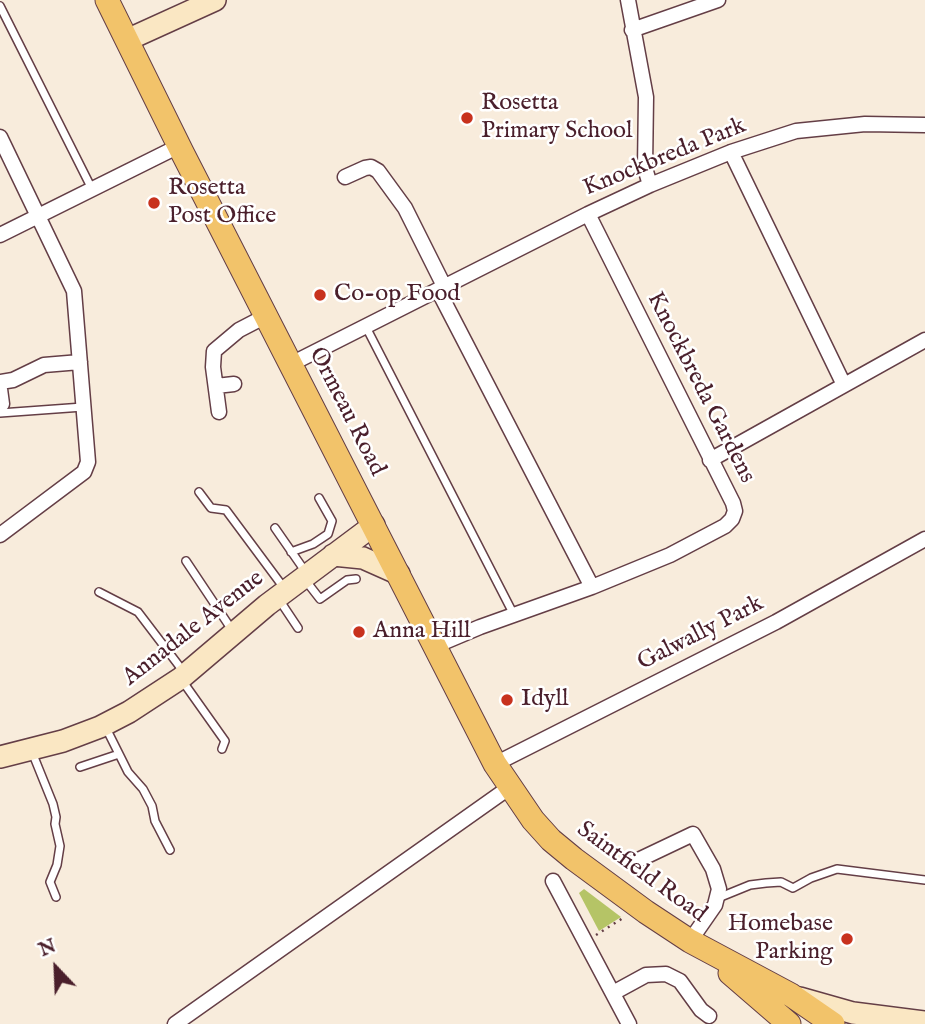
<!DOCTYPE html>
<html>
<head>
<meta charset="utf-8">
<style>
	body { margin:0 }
	#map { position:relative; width:925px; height:1024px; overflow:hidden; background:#f8ecdc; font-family:"IM FELL English",serif }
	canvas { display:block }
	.north { position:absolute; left:21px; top:933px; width:70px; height:70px; -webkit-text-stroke:5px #fff; paint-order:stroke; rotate:337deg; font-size:19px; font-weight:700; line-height:28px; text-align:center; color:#4a1f2b }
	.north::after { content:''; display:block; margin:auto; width:24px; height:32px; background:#4a1f2b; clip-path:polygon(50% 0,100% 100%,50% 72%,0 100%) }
</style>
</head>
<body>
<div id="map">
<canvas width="925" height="1024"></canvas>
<div class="north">N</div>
</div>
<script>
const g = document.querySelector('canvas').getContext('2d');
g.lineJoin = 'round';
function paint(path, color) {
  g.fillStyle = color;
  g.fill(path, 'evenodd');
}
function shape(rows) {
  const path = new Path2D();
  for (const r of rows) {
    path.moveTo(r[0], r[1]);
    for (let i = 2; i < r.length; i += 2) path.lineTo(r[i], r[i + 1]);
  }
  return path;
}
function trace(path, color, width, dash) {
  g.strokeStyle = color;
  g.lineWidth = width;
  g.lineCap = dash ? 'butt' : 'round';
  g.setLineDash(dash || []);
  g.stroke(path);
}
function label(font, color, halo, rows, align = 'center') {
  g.font = font + ' "IM FELL English",serif';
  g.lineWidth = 5;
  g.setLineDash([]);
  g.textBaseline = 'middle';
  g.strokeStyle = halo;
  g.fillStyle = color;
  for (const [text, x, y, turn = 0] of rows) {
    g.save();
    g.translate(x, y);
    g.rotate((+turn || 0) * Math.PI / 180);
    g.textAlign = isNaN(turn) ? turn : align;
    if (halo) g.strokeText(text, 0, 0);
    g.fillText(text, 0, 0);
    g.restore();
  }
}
paint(shape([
	[584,889,621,917,599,931,579,893]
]), '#b5c466');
const lane = shape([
	[0,6,92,189],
	[366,327,514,615],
	[0,413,83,407],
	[199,492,211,508,226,510,284,588],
	[275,528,307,574],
	[291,552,313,544,328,534,332,521,319,498],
	[186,561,232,630],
	[306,581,320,599,347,580,356,579],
	[99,592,138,612,183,671],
	[280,601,298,628],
	[181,679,225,741,222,749],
	[105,726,128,772,143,789,152,806,155,821,170,850],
	[32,752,53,804,56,817,55,824,60,846,57,865,50,882,56,897],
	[80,767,119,754],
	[718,898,750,885,766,883,781,882,793,888,811,878,837,869,925,880]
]);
const street = shape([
	[628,0,646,97,645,168,650,185],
	[632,30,718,0],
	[0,137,74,291,88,462,84,472,0,535],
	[731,152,844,385],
	[345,177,365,168,371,167,378,171,405,208,444,286],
	[0,235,179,146],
	[438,290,592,587],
	[291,364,588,214,650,185,731,152,796,131,865,124,925,125],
	[0,382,13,380,44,365,80,362],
	[216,386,234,384],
	[0,389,2,404],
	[219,412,213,367,214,351,239,330,266,316],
	[710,460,925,340],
	[435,646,480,627,592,587,670,555,725,526,732,519,735,511,733,503,588,214],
	[495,764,776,622,925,539],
	[632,863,693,834,713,869,719,889,715,905,690,941],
	[553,881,629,1024],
	[613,993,646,975,666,974,680,981,701,1010,709,1016],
	[175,1024,510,787]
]);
const secondary = shape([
	[127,40,215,0],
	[333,555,363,558,399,574],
	[0,757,63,741,100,727,129,712,181,678,267,605,374,525],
	[800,998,853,1013,925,1022]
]);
const primary = shape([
	[107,0,182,152,495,764,533,820,551,840,574,859,646,912,690,941,791,995,833,1024],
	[730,973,789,1024]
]);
trace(lane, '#643e46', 10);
trace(street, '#643e46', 17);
trace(secondary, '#643e46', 24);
trace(primary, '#643e46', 25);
trace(shape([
	[596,935,623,918]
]), '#643e46', 2.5, [2, 5]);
trace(lane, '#fff', 7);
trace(street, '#fff', 14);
trace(secondary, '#fae7c3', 21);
trace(primary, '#f2c36a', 23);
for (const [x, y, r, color] of [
	[467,118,7,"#c8321e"],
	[154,203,7,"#c8321e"],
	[320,295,7,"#c8321e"],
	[359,632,7,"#c8321e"],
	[507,700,7,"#c8321e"],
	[847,939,7,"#c8321e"]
]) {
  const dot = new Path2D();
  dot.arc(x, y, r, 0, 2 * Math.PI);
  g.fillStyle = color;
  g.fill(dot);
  trace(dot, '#fff', 2.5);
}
label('24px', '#4a1f2b', '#fff', [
	["Rosetta",481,104],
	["Primary School",481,132],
	["Rosetta",168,189],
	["Post Office",168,217],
	["Co-op Food",334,295],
	["Anna Hill",373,632],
	["Idyll",521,700],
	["Homebase",833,925,"right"],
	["Parking",833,953,"right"]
], 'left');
label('24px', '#4a1f2b', '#fff', [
	["Knockbreda Park",665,158,-22],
	["Knockbreda Gardens",700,388,63],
	["Ormeau Road",346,412,63],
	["Annadale Avenue",194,629,-38],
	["Galwally Park",701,634,-27],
	["Saintfield Road",641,873,36]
]);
</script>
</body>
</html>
